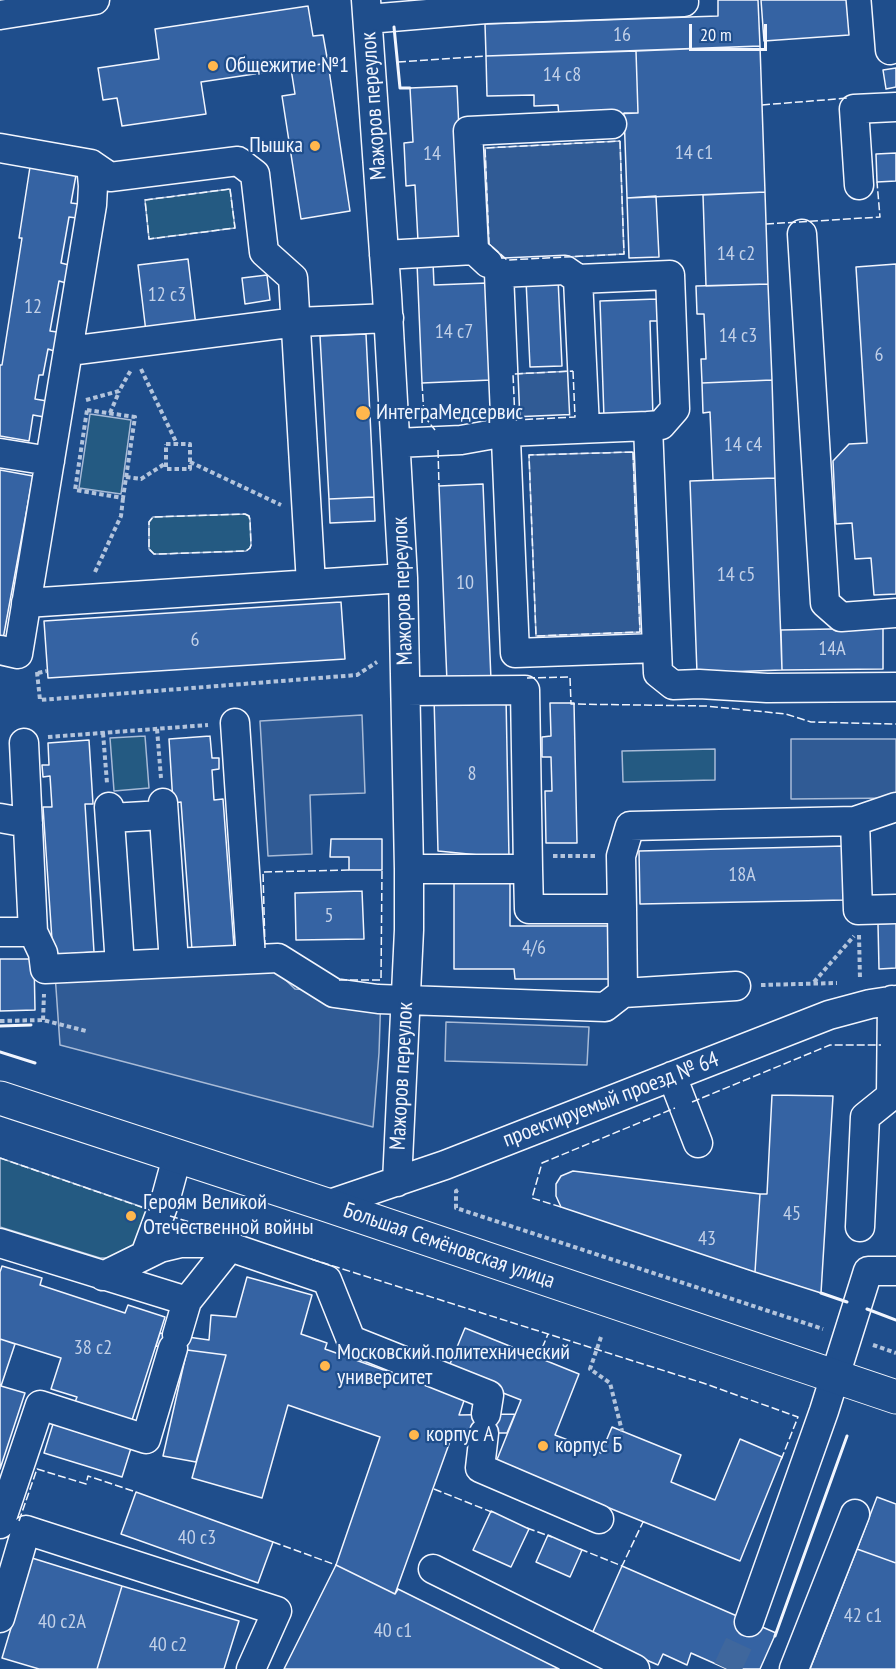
<!DOCTYPE html>
<html>
<head>
<meta charset="utf-8">
<style>
	body { margin:0 }
	#map { position:relative; width:896px; height:1669px; overflow:hidden; background:#1f4e8c; font-family:"PT Sans Narrow",sans-serif }
	canvas { display:block }
	.scale { position:absolute; left:689px; top:24px; width:78px; height:27px; box-sizing:border-box; border:3px solid #f2f6ff; border-top:0; padding-left:8px; font-size:18px; line-height:21px; white-space:nowrap; color:#f2f6ff; -webkit-text-stroke:4px #1f4e8c; paint-order:stroke }
</style>
</head>
<body>
<div id="map">
<canvas width="896" height="1669"></canvas>
<div class="scale">20 m</div>
</div>
<script>
const g = document.querySelector('canvas').getContext('2d');
g.lineJoin = 'round';
function paint(path, color) {
  g.fillStyle = color;
  g.fill(path, 'evenodd');
}
function shape(rows) {
  const path = new Path2D();
  for (const r of rows) {
    path.moveTo(r[0], r[1]);
    for (let i = 2; i < r.length; i += 2) path.lineTo(r[i], r[i + 1]);
  }
  return path;
}
function trace(path, color, width, dash) {
  g.strokeStyle = color;
  g.lineWidth = width;
  g.lineCap = dash ? 'butt' : 'round';
  g.setLineDash(dash || []);
  g.stroke(path);
}
function label(font, color, halo, rows, align = 'center') {
  g.font = font + ' "PT Sans Narrow",sans-serif';
  g.lineWidth = 4.5;
  g.setLineDash([]);
  g.textBaseline = 'middle';
  g.strokeStyle = halo;
  g.fillStyle = color;
  for (const [text, x, y, turn = 0] of rows) {
    g.save();
    g.translate(x, y);
    g.rotate((+turn || 0) * Math.PI / 180);
    g.textAlign = isNaN(turn) ? turn : align;
    if (halo) g.strokeText(text, 0, 0);
    g.fillText(text, 0, 0);
    g.restore();
  }
}
const green = shape([
	[230,189,235,228,149,239,145,200,230,189],
	[90,414,131,420,121,494,79,488,90,414],
	[245,514,249,516,250,520,251,545,250,548,246,551,159,554,154,554,149,549,149,522,153,517,245,514],
	[145,736,149,788,114,791,110,738,145,736],
	[715,749,715,780,623,782,622,751,715,749],
	[0,1158,148,1209,132,1249,114,1258,100,1258,0,1227,0,1158]
]);
paint(green, '#245a82');
trace(green, '#a8bbd7', 1.5);
const parking = shape([
	[620,141,624,254,507,260,489,244,485,148,620,141],
	[573,371,575,417,515,420,513,374,573,371],
	[633,452,640,632,536,636,529,455,633,452],
	[362,715,365,793,310,795,312,854,268,856,260,721,362,715],
	[791,739,896,739,896,798,791,799,791,739],
	[270,965,295,989,381,993,379,1053,373,1127,60,1045,55,974,270,965],
	[446,1022,589,1027,587,1065,445,1061,446,1022]
]);
paint(parking, '#305b95');
trace(parking, '#a8bbd7', 1.5);
const building = shape([
	[718,0,758,0,760,46,486,56,485,24,718,16,718,0],
	[761,0,846,0,849,35,764,41,761,0],
	[308,6,313,36,323,35,328,63,201,82,206,114,122,126,117,98,103,100,98,68,159,59,155,29,308,6],
	[760,46,765,192,627,198,624,113,638,113,636,51,760,46],
	[636,51,638,113,559,116,558,105,534,106,534,95,487,96,486,56,636,51],
	[328,63,350,211,301,219,282,96,295,94,291,69,328,63],
	[896,68,896,87,886,89,883,70,896,68],
	[457,86,464,239,418,241,415,185,406,186,405,164,404,143,413,142,410,88,457,86],
	[896,153,896,181,877,182,876,154,896,153],
	[30,167,76,175,71,203,79,204,77,218,69,217,61,263,69,265,66,283,59,281,50,331,57,332,54,351,48,349,43,375,39,375,35,399,47,401,44,417,33,415,29,441,0,436,0,365,2,365,22,238,19,238,30,167],
	[765,192,768,284,706,286,703,195,765,192],
	[656,196,659,257,629,258,627,198,656,196],
	[188,259,196,326,146,332,138,265,188,259],
	[433,262,434,285,487,283,491,380,422,383,417,263,433,262],
	[896,264,896,594,874,595,871,558,855,559,852,523,836,524,833,461,849,444,867,443,856,267,896,264],
	[267,275,270,300,245,304,242,278,267,275],
	[558,278,562,366,530,367,526,280,558,278],
	[768,284,772,380,702,383,701,359,706,359,704,314,697,314,696,286,768,284],
	[657,299,658,321,650,321,653,417,604,418,600,301,657,299],
	[366,334,374,497,329,499,320,336,366,334],
	[772,380,775,478,713,480,710,412,703,413,702,383,772,380],
	[0,470,33,476,3,639,0,639,0,470],
	[775,478,782,670,697,673,690,481,775,478],
	[483,484,491,680,447,682,439,486,483,484],
	[374,497,375,521,330,523,329,499,374,497],
	[341,602,345,659,48,678,44,621,341,602],
	[883,628,883,669,782,670,781,630,883,628],
	[506,696,509,858,438,851,434,697,506,696],
	[550,703,574,703,577,843,546,843,545,791,552,791,551,757,542,757,542,737,551,736,550,703],
	[210,736,212,758,219,758,219,769,212,770,214,800,223,799,234,947,192,950,181,802,173,803,169,739,210,736],
	[89,740,93,804,85,804,94,952,53,955,43,807,52,807,50,776,43,777,42,765,49,765,48,743,89,740],
	[331,839,382,839,382,870,349,870,349,857,330,857,331,839],
	[845,846,846,900,640,904,639,851,845,846],
	[454,878,510,878,510,926,614,926,614,979,515,979,514,969,454,969,454,878],
	[362,891,364,939,296,940,295,893,362,891],
	[896,923,896,968,879,969,878,924,896,923],
	[0,959,34,959,35,1010,0,1011,0,959],
	[772,1095,833,1096,821,1293,755,1272,760,1194,767,1194,772,1095],
	[573,1171,760,1194,755,1272,561,1207,556,1196,556,1184,561,1176,573,1171],
	[2,1266,42,1278,40,1285,125,1313,128,1305,165,1317,132,1420,75,1402,77,1397,51,1389,61,1358,0,1339,0,1272,2,1266],
	[247,1277,312,1295,301,1334,327,1343,325,1349,448,1393,466,1395,459,1415,515,1414,507,1433,453,1433,395,1594,336,1565,380,1437,288,1405,262,1498,192,1478,226,1355,156,1346,160,1333,209,1340,211,1315,236,1317,247,1277],
	[465,1328,579,1374,555,1435,601,1453,612,1427,681,1455,671,1482,715,1500,740,1439,782,1457,740,1561,496,1462,521,1400,447,1371,465,1328],
	[0,1339,15,1344,1,1386,25,1393,0,1469,0,1339],
	[187,1350,226,1355,196,1462,163,1456,187,1350],
	[53,1424,131,1448,122,1477,44,1453,53,1424],
	[136,1492,273,1542,258,1583,121,1534,136,1492],
	[877,1497,896,1504,896,1563,857,1549,877,1497],
	[491,1511,529,1529,511,1567,473,1550,491,1511],
	[548,1535,582,1550,570,1577,536,1562,548,1535],
	[857,1549,896,1563,896,1669,810,1669,857,1549],
	[32,1558,122,1586,97,1669,39,1669,2,1658,32,1558],
	[336,1565,395,1594,398,1589,559,1669,284,1669,336,1565],
	[622,1566,776,1633,760,1669,727,1669,691,1653,687,1665,663,1654,658,1665,591,1636,622,1566],
	[122,1586,239,1621,224,1669,97,1669,122,1586]
]);
paint(building, '#3563a3');
trace(building, '#f2f6ff', 1.5);
trace(shape([
	[727,1669,749,1622]
]), '#3f679d', 28, [28, 14]);
const minor = shape([
	[366,0,387,295,403,578,409,869,409,930,397,1182],
	[886,0,890,50],
	[0,15,95,0],
	[368,19,486,9,684,2],
	[0,148,91,164,110,177,238,161,255,174,264,252,293,278,311,584],
	[859,185,854,109,896,107],
	[802,234,825,603,841,617,896,613],
	[474,250,468,131,612,124],
	[384,255,474,250,488,263],
	[578,279,670,275,675,409,661,425,648,426],
	[69,351,297,322,389,318],
	[585,428,578,279,565,270,499,273,515,653,657,648],
	[396,443,461,440,506,432,648,426,658,673,673,685,699,684,767,688,896,687],
	[0,453,50,461],
	[26,603,403,578],
	[0,650,18,654,92,205,93,186,91,164],
	[406,691,525,690,528,869],
	[235,723,251,959],
	[24,743,33,932,43,953,45,969,278,958,334,993,378,999,605,1007,623,993,622,909,529,909,528,869,409,869],
	[163,803,174,963],
	[109,807,120,965],
	[0,818,28,823],
	[110,818,163,815],
	[855,821,858,910,896,909],
	[622,909,621,856,630,826,855,821,896,807],
	[0,932,33,932],
	[623,993,736,986],
	[672,1076,698,1143],
	[327,1205,445,1165,829,1015,870,1004,896,1000],
	[860,1227,865,1117,891,1096,892,1000],
	[0,1243,187,1301],
	[145,1255,165,1201,177,1157],
	[103,1276,160,1248,181,1243,206,1243,230,1247,327,1280,351,1340,489,1395,486,1414],
	[177,1335,187,1301,230,1247],
	[484,1433,480,1468,599,1519],
	[0,1524,40,1405,146,1439,173,1348],
	[433,1569,635,1669],
	[0,1618,26,1530,277,1611,251,1669],
	[749,1622,824,1411,868,1271,896,1271],
	[794,1669,855,1514]
]);
const major = shape([
	[0,1098,327,1205,896,1397]
]);
trace(minor, '#f2f6ff', 31);
trace(major, '#f2f6ff', 35);
trace(shape([
	[141,369,177,444],
	[86,400,119,391,131,370],
	[87,410,135,417,123,498,75,490,87,410],
	[110,413,119,392],
	[166,444,190,444,190,469,166,469,166,444],
	[190,462,281,505],
	[126,477,141,479,166,463],
	[95,572,121,516,123,498],
	[37,672,40,700,357,675,377,662],
	[38,673,47,671],
	[157,729,161,778],
	[103,733,107,783],
	[48,737,208,725],
	[553,856,596,856],
	[859,935,860,979],
	[814,982,854,936],
	[761,985,837,983],
	[43,1020,44,994],
	[0,1021,43,1020,86,1031],
	[458,1190,456,1191,456,1208,823,1329],
	[601,1337,590,1369,610,1383,622,1431],
	[873,1345,896,1353]
]), '#b3c4dc', 4, [4.5, 3]);
trace(minor, '#1f4e8c', 28);
trace(major, '#1f4e8c', 33);
trace(shape([
	[398,62,486,56],
	[762,105,848,98],
	[620,141,624,254,507,260,489,244,485,148,620,141],
	[230,189,235,228,149,239,145,200,230,189],
	[766,224,880,217,877,182],
	[573,371,575,417,515,420,513,374,573,371],
	[422,383,424,416,435,430],
	[438,450,439,486],
	[633,452,640,632,536,636,529,455,633,452],
	[245,514,249,516,250,520,251,545,250,548,246,551,159,554,154,554,149,549,149,522,153,517,245,514],
	[527,678,570,677,571,704,706,706,786,714,811,722,896,724],
	[265,948,263,872,349,870],
	[339,980,381,980,382,870],
	[692,1102,830,1045,881,1045],
	[0,1158,150,1210],
	[561,1207,532,1198,542,1163,675,1108],
	[170,1216,219,1231],
	[311,1259,703,1383,798,1417,781,1460],
	[538,1358,548,1334],
	[434,1489,494,1513],
	[19,1521,37,1469,86,1484,88,1476,136,1492],
	[527,1528,552,1537],
	[273,1542,336,1565],
	[580,1549,622,1566,643,1522,646,1523]
]), '#f2f6ff', 1.5, [8, 3]);
trace(shape([
	[394,27,400,88,410,88],
	[0,1026,31,1025],
	[0,1052,35,1063],
	[821,1293,847,1302],
	[867,1309,896,1320],
	[775,1636,847,1436]
]), '#f2f6ff', 3);
for (const [x, y, r, color] of [
	[213,66,6,"#ffb74d"],
	[315,146,6,"#ffb74d"],
	[363,413,8,"#ffb74d"],
	[131,1216,6,"#ffb74d"],
	[325,1366,6,"#ffb74d"],
	[414,1435,6,"#ffb74d"],
	[543,1446,6,"#ffb74d"]
]) {
  const dot = new Path2D();
  dot.arc(x, y, r, 0, 2 * Math.PI);
  g.fillStyle = color;
  g.fill(dot);
  trace(dot, '#1f4e8c', 2);
}
label('20px', '#c3d1e8', null, [
	["16",622,35],
	["14 с8",562,75],
	["14 с1",694,153],
	["14",432,154],
	["14 с2",736,254],
	["12 с3",167,295],
	["12",33,307],
	["14 с7",454,332],
	["14 с3",738,336],
	["6",879,355],
	["14 с4",743,445],
	["14 с5",736,575],
	["10",465,583],
	["6",195,640],
	["14A",832,649],
	["8",472,774],
	["18А",742,875],
	["5",329,916],
	["4/6",534,948],
	["45",792,1214],
	["43",707,1239],
	["38 c2",93,1348],
	["40 с3",197,1538],
	["42 с1",863,1616],
	["40 с2А",62,1622],
	["40 с1",393,1631],
	["40 с2",168,1645]
]);
label('22px', '#f2f6ff', '#1f4e8c', [
	["Общежитие №1",225,66],
	["Пышка",303,146,"right"],
	["ИнтеграМедсервис",376,413],
	["Героям Великой",143,1203],
	["Отечественной войны",143,1228],
	["Московский политехнический",337,1353],
	["университет",337,1378],
	["корпус А",426,1435],
	["корпус Б",555,1446]
], 'left');
label('22px', '#f2f6ff', '#1f4e8c', [
	["Мажоров переулок",374,106,-94],
	["Мажоров переулок",403,591,-92],
	["Мажоров переулок",402,1076,-87],
	["проектируемый проезд № 64",611,1100,-21],
	["Большая Семёновская улица",449,1246,19]
]);
</script>
</body>
</html>
